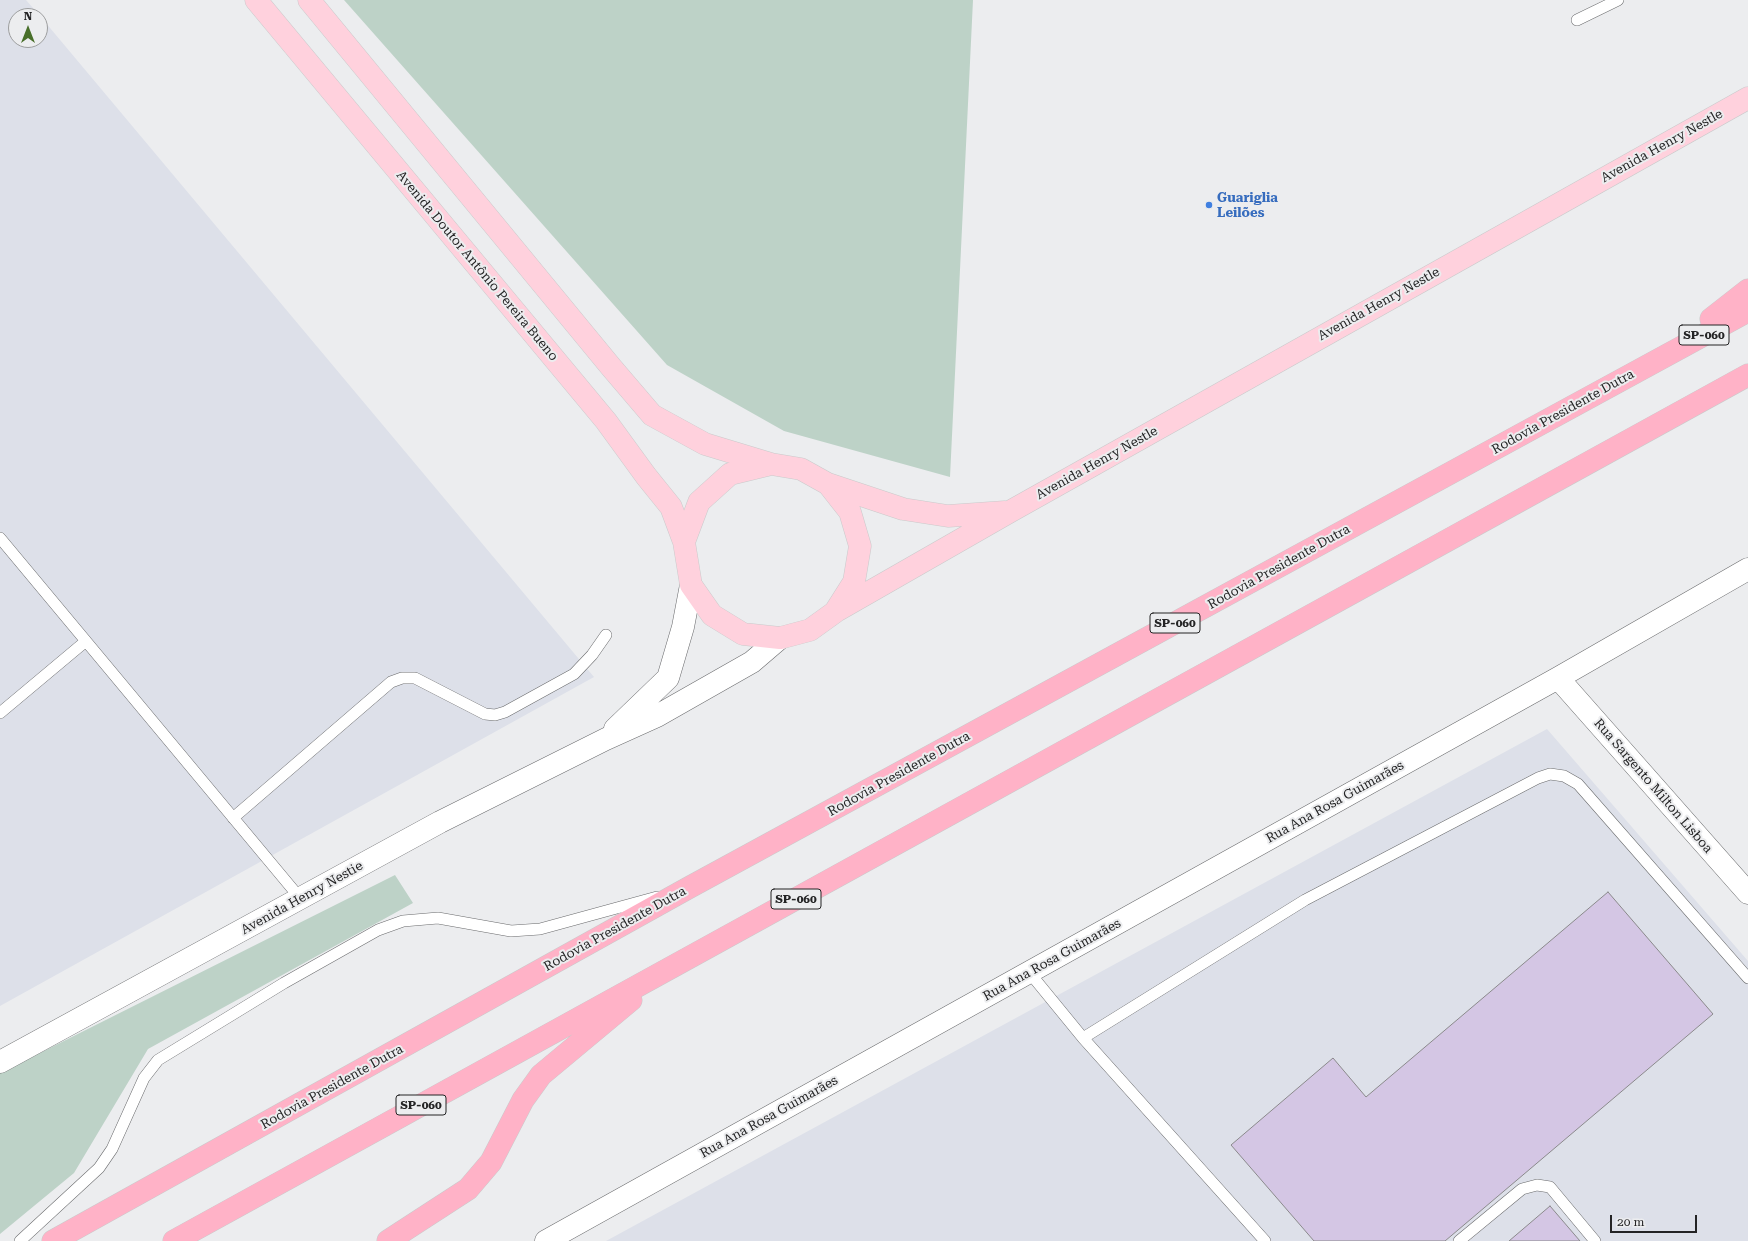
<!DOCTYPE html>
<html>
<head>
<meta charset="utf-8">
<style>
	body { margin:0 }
	#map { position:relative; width:1748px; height:1241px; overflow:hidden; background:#ecedef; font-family:"Roboto Serif",serif }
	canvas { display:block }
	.north { position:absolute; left:8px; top:8px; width:40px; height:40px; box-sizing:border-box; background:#ecedef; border:1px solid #9c9d9e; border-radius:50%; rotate:0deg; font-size:11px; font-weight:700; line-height:16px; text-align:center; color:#242425 }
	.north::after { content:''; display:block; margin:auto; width:14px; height:18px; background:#486f2a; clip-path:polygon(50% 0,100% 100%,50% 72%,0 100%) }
	.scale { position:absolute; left:1610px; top:1215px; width:87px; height:18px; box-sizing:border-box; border:2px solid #242425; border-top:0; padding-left:5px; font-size:12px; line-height:14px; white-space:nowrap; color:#242425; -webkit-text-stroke:3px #ecedef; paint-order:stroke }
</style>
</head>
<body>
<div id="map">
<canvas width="1748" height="1241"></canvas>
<div class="north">N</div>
<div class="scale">20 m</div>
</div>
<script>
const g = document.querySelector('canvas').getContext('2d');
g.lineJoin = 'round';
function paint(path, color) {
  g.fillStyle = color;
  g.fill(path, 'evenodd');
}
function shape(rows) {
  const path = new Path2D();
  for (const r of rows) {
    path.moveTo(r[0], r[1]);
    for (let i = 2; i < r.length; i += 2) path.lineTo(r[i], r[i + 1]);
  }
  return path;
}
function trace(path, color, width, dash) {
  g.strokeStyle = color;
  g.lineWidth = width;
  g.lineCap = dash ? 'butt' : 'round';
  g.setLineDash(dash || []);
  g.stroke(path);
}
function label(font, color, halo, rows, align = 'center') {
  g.font = font + ' "Roboto Serif",serif';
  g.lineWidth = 4;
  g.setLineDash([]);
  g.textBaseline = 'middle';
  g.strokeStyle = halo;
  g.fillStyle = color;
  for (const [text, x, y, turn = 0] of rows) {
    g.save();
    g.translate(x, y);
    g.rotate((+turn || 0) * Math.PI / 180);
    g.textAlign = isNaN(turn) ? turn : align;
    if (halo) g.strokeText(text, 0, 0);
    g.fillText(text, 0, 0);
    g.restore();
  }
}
paint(shape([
	[0,0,26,0,40,16,16,16,16,40,40,40,40,16,594,677,0,1006],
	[1547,729,1748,961,1748,1241,606,1241]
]), '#dde0e9');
paint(shape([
	[344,0,973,0,950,477,784,431,667,365],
	[395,875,413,903,148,1049,74,1173,0,1234,0,1073]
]), '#bdd2c7');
const building = shape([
	[1608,892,1713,1014,1445,1241,1314,1241,1231,1145,1333,1058,1366,1097,1608,892],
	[1550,1206,1580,1241,1509,1241,1550,1206]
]);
paint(building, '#d4c6e4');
trace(building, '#8b8a8c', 1);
const lane = shape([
	[1577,20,1618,0],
	[0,538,300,898],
	[0,713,86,641],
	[233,818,391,682,402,678,415,678,485,714,495,715,505,712,574,674,592,655,606,635],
	[1029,972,1083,1038,1265,1241],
	[1083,1038,1305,900,1538,778,1550,774,1564,776,1578,784,1748,978],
	[20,1241,99,1168,112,1149,144,1078,158,1060,284,983,378,930,403,921,438,918,511,931,540,929,657,897],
	[1459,1241,1522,1189,1537,1185,1550,1187,1595,1241]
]);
const secondary = shape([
	[1558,678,1748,893],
	[615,729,668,678,683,627,691,585],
	[0,1062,440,822,606,739,657,716,752,662,780,638],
	[546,1241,1558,678,1748,569]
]);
const primary = shape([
	[256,0,606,421,646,476,671,507,684,542,691,585,712,615,743,634,780,638,810,630,835,612,854,582,860,546,850,512,828,484,801,469,771,464,730,474,699,502,684,542],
	[309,0,611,367,652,415,705,444,771,464],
	[828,484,903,509,948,516,1005,512],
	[838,610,1011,511,1748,98]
]);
const highway = shape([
	[1711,319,1748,290],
	[53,1241,690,887,1748,311],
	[174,1241,1748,375],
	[388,1241,468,1189,491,1162,523,1100,541,1075,631,1000]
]);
trace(lane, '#6a6b6d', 12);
trace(secondary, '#6a6b6d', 23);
trace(primary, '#cacacb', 23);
trace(highway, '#cacacb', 23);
trace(lane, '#fff', 11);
trace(secondary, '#fff', 22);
trace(primary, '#ffd1dd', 22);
trace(highway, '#ffb2c7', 22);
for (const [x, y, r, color] of [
	[1209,205,4,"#3f7fe0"]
]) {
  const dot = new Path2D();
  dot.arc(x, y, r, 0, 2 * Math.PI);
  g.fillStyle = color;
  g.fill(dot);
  trace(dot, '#ecedef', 1.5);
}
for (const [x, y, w] of [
	[1704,335,50],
	[1175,623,50],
	[796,899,50],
	[421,1105,50]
]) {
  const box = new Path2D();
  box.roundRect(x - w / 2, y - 10, w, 20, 3);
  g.fillStyle = '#ecedef';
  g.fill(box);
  trace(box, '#242425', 1);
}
label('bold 12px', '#242425', null, [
	["SP-060",1704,335],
	["SP-060",1175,623],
	["SP-060",796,899],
	["SP-060",421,1105]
]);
label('13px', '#242425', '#ecedef', [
	["Avenida Henry Nestle",1662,146,-29],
	["Avenida Doutor Antônio Pereira Bueno",477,266,50],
	["Avenida Henry Nestle",1379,304,-29],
	["Rodovia Presidente Dutra",1563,412,-29],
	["Avenida Henry Nestle",1097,463,-29],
	["Rodovia Presidente Dutra",1279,567,-29],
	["Rodovia Presidente Dutra",899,774,-29],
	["Rua Sargento Milton Lisboa",1653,786,49],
	["Rua Ana Rosa Guimarães",1335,802,-29],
	["Avenida Henry Nestie",302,898,-29],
	["Rodovia Presidente Dutra",615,929,-29],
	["Rua Ana Rosa Guimarães",1052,960,-29],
	["Rodovia Presidente Dutra",332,1087,-29],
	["Rua Ana Rosa Guimarães",769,1117,-29]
]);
label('bold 13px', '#366cbe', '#ecedef', [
	["Guariglia",1217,198],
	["Leilões",1217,213]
], 'left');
</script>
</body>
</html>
